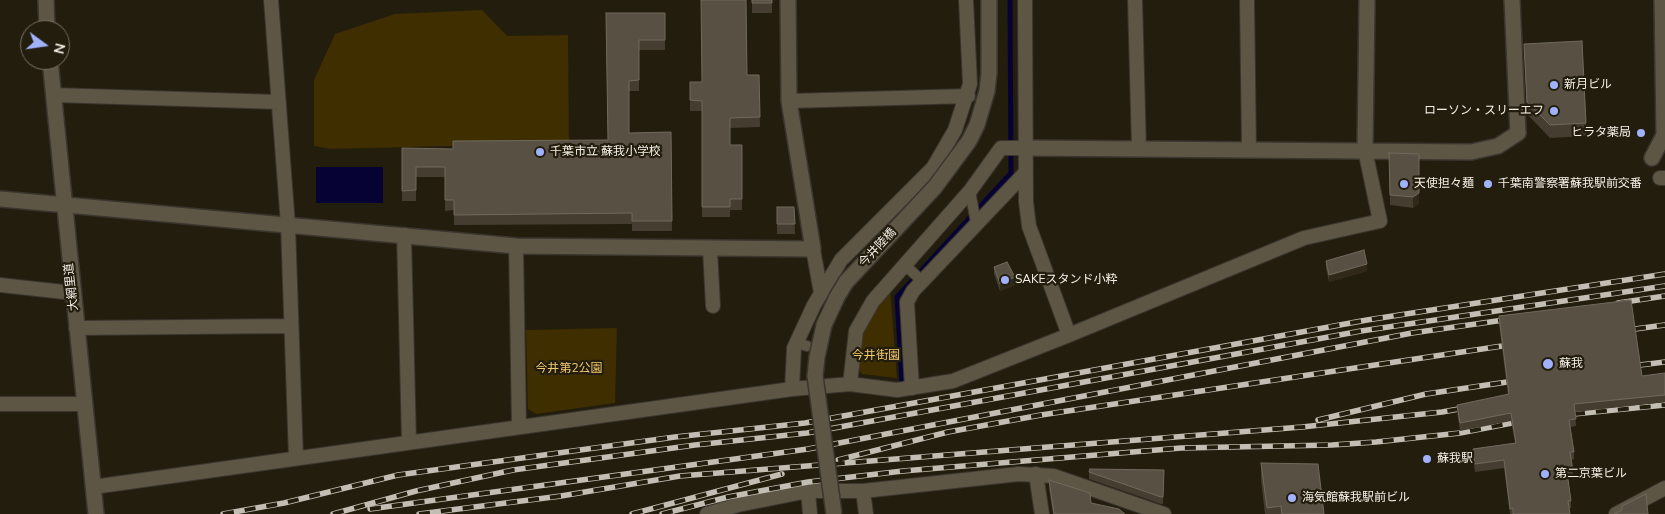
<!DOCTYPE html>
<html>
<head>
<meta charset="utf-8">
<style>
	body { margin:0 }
	#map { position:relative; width:1665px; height:514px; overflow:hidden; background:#231d0e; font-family:"Nunito Sans",sans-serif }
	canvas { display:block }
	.north { position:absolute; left:20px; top:20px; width:50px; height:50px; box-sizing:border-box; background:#231d0e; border:1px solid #777164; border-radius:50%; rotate:104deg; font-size:14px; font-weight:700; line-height:20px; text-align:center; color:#f4efe6 }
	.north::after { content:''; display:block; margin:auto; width:18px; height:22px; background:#a1b2fd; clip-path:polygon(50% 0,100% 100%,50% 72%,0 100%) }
</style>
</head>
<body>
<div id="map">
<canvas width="1665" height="514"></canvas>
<div class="north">N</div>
</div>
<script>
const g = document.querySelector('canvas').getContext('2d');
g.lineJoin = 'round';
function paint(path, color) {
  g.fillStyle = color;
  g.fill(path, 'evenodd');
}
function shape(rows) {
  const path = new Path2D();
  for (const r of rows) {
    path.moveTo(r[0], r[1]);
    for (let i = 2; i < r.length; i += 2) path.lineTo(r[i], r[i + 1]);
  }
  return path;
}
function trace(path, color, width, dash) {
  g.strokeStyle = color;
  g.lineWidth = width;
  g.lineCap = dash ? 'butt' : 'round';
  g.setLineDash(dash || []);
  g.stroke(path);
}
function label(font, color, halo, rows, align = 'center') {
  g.font = font + ' "Nunito Sans","Noto Sans JP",sans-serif';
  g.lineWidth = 4.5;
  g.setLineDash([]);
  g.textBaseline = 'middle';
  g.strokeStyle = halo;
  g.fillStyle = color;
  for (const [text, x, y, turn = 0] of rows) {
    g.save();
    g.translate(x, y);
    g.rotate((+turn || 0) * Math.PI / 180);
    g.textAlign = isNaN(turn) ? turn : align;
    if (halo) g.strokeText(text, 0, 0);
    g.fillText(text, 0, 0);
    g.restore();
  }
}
paint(shape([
	[482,10,507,36,568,35,569,143,330,149,314,146,314,80,335,34,395,14],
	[890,288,897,378,862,374,854,364,863,320],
	[617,328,615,403,536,414,528,409,526,330]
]), '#3f2e00');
paint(shape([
	[316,167,383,167,383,203,316,203]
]), '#060334');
trace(shape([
	[902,383,897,297,1011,173,1010,0]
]), '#060334', 5);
const pedestrian = shape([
	[970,191,976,223],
	[904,264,922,281],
	[796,343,807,346]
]);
const minor = shape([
	[271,0,288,225,296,458],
	[1025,0,1026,202,1029,226,1069,335],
	[1135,0,1139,149],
	[1247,0,1249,149],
	[53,95,279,102],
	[789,101,968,96],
	[1660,178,1665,178],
	[404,235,409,442],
	[516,246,519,427],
	[710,249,713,306],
	[813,249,821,293],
	[0,285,73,293],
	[76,328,290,326],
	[850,384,856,331,873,301,970,191,1001,148,1026,148],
	[912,388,907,302,913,291,1025,173],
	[792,389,794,348,814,305,841,260,933,168,955,130,970,84,966,0],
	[0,404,84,404],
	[1036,474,1042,514],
	[93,487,792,389,850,384,897,390,953,381,1069,335,1304,238,1380,221,1365,150],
	[808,491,810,514],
	[863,491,866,514],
	[707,514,738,505,808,491,863,491,1019,474,1054,476,1164,514],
	[1616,514,1665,488]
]);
const tertiary = shape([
	[46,0,47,30],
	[50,60,96,514],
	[1026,148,1471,152,1498,146,1518,133],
	[1365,150,1367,0],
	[1652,158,1664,135,1662,0],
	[0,199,516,246,813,249,789,101,788,0]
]);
const secondary = shape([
	[1512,0,1518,133]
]);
trace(pedestrian, '#3a352e', 12);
trace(minor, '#3a352e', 16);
trace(tertiary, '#3a352e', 18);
trace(secondary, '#3a352e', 18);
trace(pedestrian, '#5d5645', 10);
trace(minor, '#5d5645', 14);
trace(tertiary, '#5d5645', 15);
trace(secondary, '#5d5645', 15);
const rail = shape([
	[1618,303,1665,296],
	[1635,329,1665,325],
	[1640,365,1665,362],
	[1574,414,1665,405],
	[1318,420,1426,394,1507,382],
	[838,460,948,432,1041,415,1502,346],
	[370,509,808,449,1412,333,1511,319],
	[223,514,284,503,398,475,675,437,805,423,1367,320,1665,274],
	[333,514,416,491,513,470,695,445,807,433,1361,331,1665,286],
	[419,514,561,496,680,476,1302,427,1442,412,1470,407],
	[632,514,782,474],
	[662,514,728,497,808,482,903,471,1181,448,1332,445,1376,442,1460,433,1512,423]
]);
trace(rail, '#c3beb3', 5.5);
trace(rail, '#231d0e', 4, [11]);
const tertiaryBridge = shape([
	[834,514,815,376,817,357,824,325,837,297,846,282,935,187,969,141,977,125,987,91,989,73,989,0]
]);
trace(tertiaryBridge, '#3a352e', 18, []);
trace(tertiaryBridge, '#5d5645', 15);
paint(shape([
	[752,0,772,0,772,13,752,13],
	[606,13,665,13,665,50,639,50,639,91,629,91,629,133,671,132,672,231,632,231,632,224,454,225,454,210,445,211,445,177,416,177,416,201,402,201,402,148,453,149,608,140],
	[1524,44,1586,123,1586,136,1550,138,1527,114],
	[747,75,759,75,760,127,730,128,730,145,742,199,742,210,730,210,730,217,702,217,702,111,690,111,690,82,702,82],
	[1389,153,1419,203,1413,208,1390,205],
	[777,207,794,207,795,234,777,234],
	[1326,261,1367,271,1329,282,1326,268],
	[994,267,1015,285,1000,291,994,274],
	[1499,316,1642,376,1665,373,1665,402,1575,412,1576,426,1570,427,1574,452,1574,459,1571,460,1573,471,1573,479,1568,479,1571,501,1571,508,1569,508,1570,514,1510,514,1504,468,1475,472,1473,457,1473,449,1515,443,1511,421,1460,431,1457,412,1457,405,1508,395,1499,324],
	[1261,463,1324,514,1265,514,1261,480],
	[1164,470,1163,504,1161,504,1089,479,1089,472],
	[1049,480,1091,503,1125,514,1053,514,1049,489]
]), '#453e30');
paint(shape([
	[1419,154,1419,203,1413,208,1413,197],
	[1367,264,1367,271,1329,282,1329,275],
	[1015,277,1015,285,1000,291,1000,284]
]), '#30291a');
const building = shape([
	[701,0,746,0,747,75,759,75,760,117,730,118,730,145,742,145,742,199,730,199,730,207,702,207,702,101,690,100,690,82,702,82,701,0],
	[752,0,772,0,772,3,752,3,752,0],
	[606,13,665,13,665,40,639,40,639,80,629,81,629,133,671,132,672,221,632,221,632,213,454,215,454,200,445,200,445,167,416,167,416,190,402,191,402,148,453,149,453,141,608,140,606,13],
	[1582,41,1586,123,1550,125,1527,102,1524,44,1582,41],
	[1389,153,1419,154,1419,193,1413,197,1390,195,1389,153],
	[777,207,794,207,795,224,777,224,777,207],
	[1364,250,1367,264,1329,275,1326,261,1364,250],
	[1007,262,1015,277,1000,284,994,267,1007,262],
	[1631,300,1642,376,1665,373,1665,395,1574,404,1576,419,1569,420,1574,452,1570,452,1573,471,1567,472,1571,501,1568,501,1570,514,1513,514,1513,508,1510,509,1504,460,1475,464,1473,449,1516,443,1511,413,1460,423,1457,405,1509,394,1499,316,1631,300],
	[1261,463,1318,464,1324,514,1282,514,1281,506,1267,508,1261,463],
	[1090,469,1164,470,1163,497,1161,497,1089,472,1090,469],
	[1049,480,1090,493,1091,503,1119,509,1125,514,1054,514,1049,480],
	[1646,494,1648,514,1614,514,1622,510,1622,506,1646,494]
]);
paint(building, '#585143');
trace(building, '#706a5d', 1);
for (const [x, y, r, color] of [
	[1554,85,5,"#a1b2fd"],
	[1554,111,5,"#a1b2fd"],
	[1641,133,5,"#a1b2fd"],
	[540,152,5,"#a1b2fd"],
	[1404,184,5,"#a1b2fd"],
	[1488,184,5,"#a1b2fd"],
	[1005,280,5,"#a1b2fd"],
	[1548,364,6,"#a1b2fd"],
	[1427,459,5,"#a1b2fd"],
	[1545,474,5,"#a1b2fd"],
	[1292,498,5,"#a1b2fd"]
]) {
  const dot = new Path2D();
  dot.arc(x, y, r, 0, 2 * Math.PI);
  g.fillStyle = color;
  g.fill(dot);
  trace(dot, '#231d0e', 2);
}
label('12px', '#f4efe6', '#231d0e', [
	["新月ビル",1564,85],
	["ローソン・スリーエフ",1544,111,"right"],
	["ヒラタ薬局",1631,133,"right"],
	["千葉市立 蘇我小学校",550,152],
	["天使担々麺",1414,184],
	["千葉南警察署蘇我駅前交番",1498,184],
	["SAKEスタンド小粋",1015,280],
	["蘇我",1559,364],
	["蘇我駅",1437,459],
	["第二京葉ビル",1555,474],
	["海気館蘇我駅前ビル",1302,498]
], 'left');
label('12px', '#f4efe6', '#231d0e', [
	["今井陸橋",878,248,-47],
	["大網里道",72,287,-96]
]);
label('12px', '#f2ca6b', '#231d0e', [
	["今井街園",876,356],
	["今井第2公園",569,369]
]);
</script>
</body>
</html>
